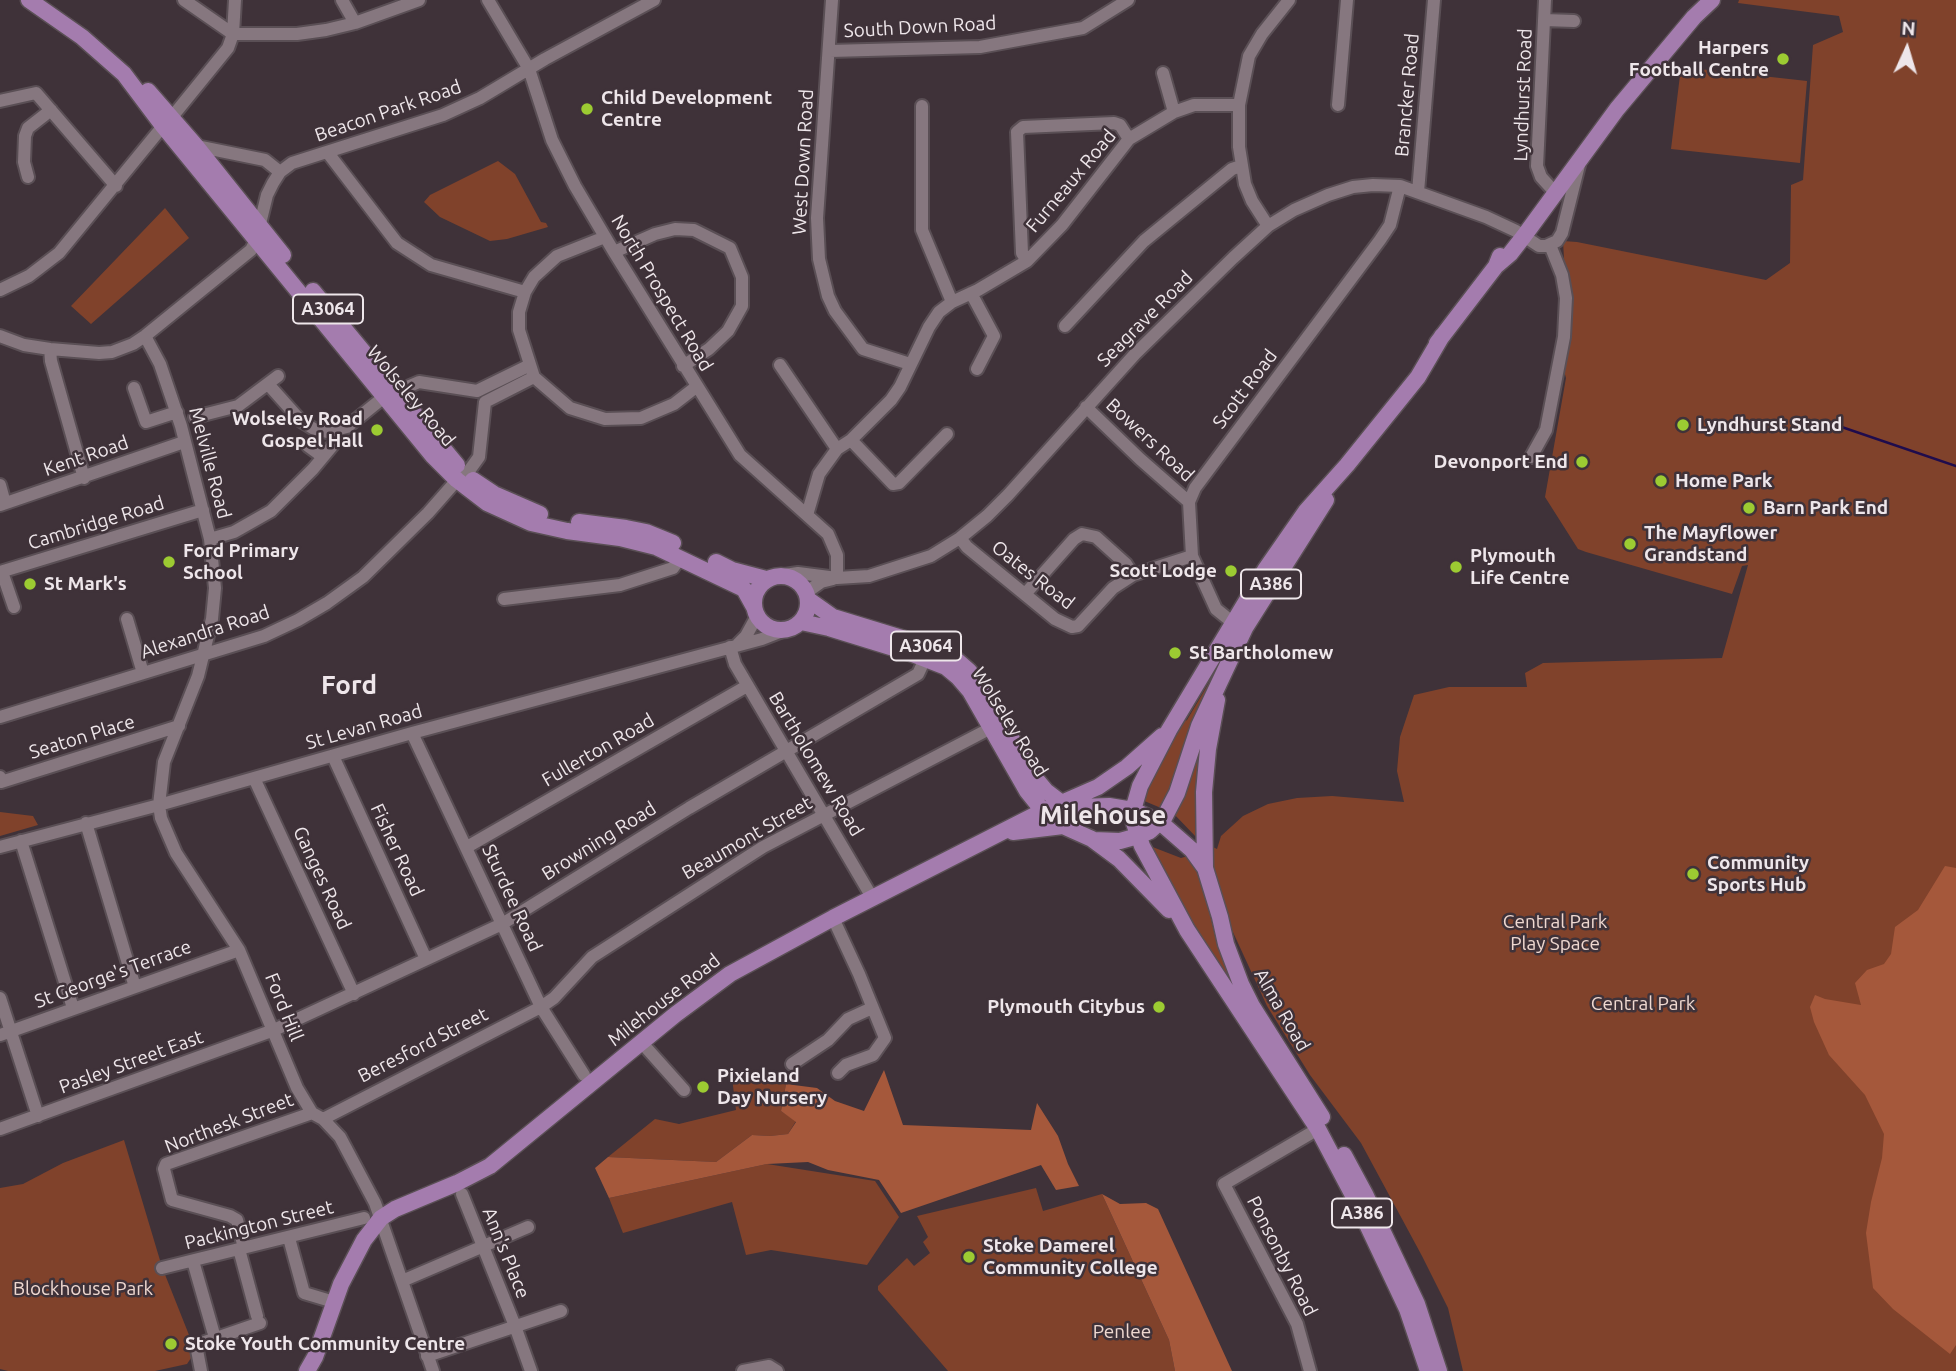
<!DOCTYPE html>
<html>
<head>
<meta charset="utf-8">
<style>
	body { margin:0 }
	#map { position:relative; width:1956px; height:1371px; overflow:hidden; background:#3f3239; font-family:Ubuntu,sans-serif }
	canvas { display:block }
	.north { position:absolute; left:1872px; top:14px; width:70px; height:70px; -webkit-text-stroke:5px #3f3239; paint-order:stroke; rotate:4deg; font-size:19px; font-weight:700; line-height:28px; text-align:center; color:#eee6ea }
	.north::after { content:''; display:block; margin:auto; width:24px; height:32px; background:#eee6ea; clip-path:polygon(50% 0,100% 100%,50% 72%,0 100%) }
</style>
</head>
<body>
<div id="map">
<canvas width="1956" height="1371"></canvas>
<div class="north">N</div>
</div>
<script>
const g = document.querySelector('canvas').getContext('2d');
g.lineJoin = 'round';
function paint(path, color) {
  g.fillStyle = color;
  g.fill(path, 'evenodd');
}
function shape(rows) {
  const path = new Path2D();
  for (const r of rows) {
    if (r.length === 3) {
      path.moveTo(r[0] + r[2], r[1]);
      path.arc(r[0], r[1], r[2], 0, 2 * Math.PI);
      continue;
    }
    path.moveTo(r[0], r[1]);
    for (let i = 2; i < r.length; i += 2) path.lineTo(r[i], r[i + 1]);
  }
  return path;
}
function trace(path, color, width, dash) {
  g.strokeStyle = color;
  g.lineWidth = width;
  g.lineCap = dash ? 'butt' : 'round';
  g.setLineDash(dash || []);
  g.stroke(path);
}
function label(font, color, halo, rows, align = 'center') {
  g.font = font + ' Ubuntu,sans-serif';
  g.lineWidth = 5;
  g.setLineDash([]);
  g.textBaseline = 'middle';
  g.strokeStyle = halo;
  g.fillStyle = color;
  for (const [text, x, y, turn = 0] of rows) {
    g.save();
    g.translate(x, y);
    g.rotate((+turn || 0) * Math.PI / 180);
    g.textAlign = isNaN(turn) ? turn : align;
    if (halo) g.strokeText(text, 0, 0);
    g.fillText(text, 0, 0);
    g.restore();
  }
}
paint(shape([
	[1739,0,1956,0,1956,1371,1463,1371,1448,1308,1422,1256,1361,1143,1310,1075,1267,1006,1232,930,1214,873,1211,846,1217,849,1221,836,1243,816,1268,804,1297,798,1332,796,1404,802,1397,771,1400,737,1414,695,1449,687,1527,687,1525,673,1543,663,1722,658,1748,565,1742,566,1732,594,1586,552,1578,549,1545,497,1566,378,1562,363,1568,327,1563,241,1577,242,1766,280,1790,263,1791,185,1803,180,1813,45,1843,32,1839,16,1738,3],
	[1681,67,1807,81,1800,163,1671,149],
	[498,161,515,174,541,222,546,223,548,227,507,239,490,241,440,217,424,202,430,195],
	[165,208,189,238,91,324,71,306],
	[1220,664,1178,775,1161,808,1142,800,1180,724,1187,720],
	[1201,746,1197,838,1174,814,1186,789],
	[0,812,33,816,38,825,0,836],
	[1150,846,1181,858,1188,856,1195,867,1203,885,1217,944,1237,993,1170,886],
	[800,1072,786,1084,781,1111,796,1121,788,1134,770,1136,752,1135,716,1162,608,1157,655,1119,679,1124,736,1110,732,1078],
	[124,1140,162,1267,191,1340,193,1355,187,1364,155,1371,8,1371,0,1369,0,1188,23,1184,63,1163],
	[767,1164,875,1181,899,1217,867,1265,771,1250,746,1255,732,1202,623,1233,609,1198],
	[1036,1188,1043,1211,1102,1194,1169,1340,1175,1371,948,1371,878,1290,878,1286,907,1258,914,1266,930,1253,923,1242,928,1237,917,1216]
]), '#80422b');
paint(shape([
	[1945,866,1956,868,1956,1345,1950,1354,1893,1309,1873,1288,1866,1233,1871,1202,1882,1158,1884,1134,1865,1095,1829,1055,1814,1022,1810,1007,1815,995,1825,999,1861,1005,1855,983,1867,970,1884,964,1891,954,1895,927,1918,910],
	[884,1070,903,1125,1031,1130,1037,1103,1058,1136,1068,1164,1079,1186,1056,1190,1041,1165,901,1213,879,1180,828,1170,808,1162,767,1164,609,1198,595,1168,608,1157,716,1162,752,1135,770,1136,788,1134,796,1122,781,1111,786,1084,817,1088,835,1101,864,1111],
	[1102,1194,1120,1204,1146,1203,1158,1209,1232,1371,1175,1371,1169,1340]
]), '#a5583b');
trace(shape([
	[1830,423,1956,466]
]), '#1f0c4d', 2.5);
const minor = shape([
	[184,0,233,34],
	[342,0,355,23],
	[488,0,529,69,552,140,575,186,614,252,740,455,828,534,837,555,837,578],
	[832,0,817,218,819,259,828,296,835,311,863,349,910,364],
	[1545,0,1537,166,1541,177,1551,188],
	[1544,20,1574,21],
	[233,34,297,34,326,30,355,23,419,0],
	[830,51,980,47,1083,28,1128,0],
	[1163,73,1174,112],
	[0,101,36,93,116,186],
	[1338,105,1347,0],
	[922,106,922,230,952,302],
	[172,117,228,48,233,34,235,0],
	[196,146,265,160,280,172],
	[328,153,397,243,431,265,525,292],
	[28,177,24,162,25,136,28,128,51,110],
	[1418,192,1434,0],
	[1268,226,1252,201,1245,184,1239,147,1239,105,1249,56,1262,34,1289,0],
	[605,237,557,256,534,277,525,292,519,312,519,330,534,377,570,408,605,419,641,418,674,404,696,387],
	[614,252,655,234,675,229,694,230,730,248,742,277,742,306,728,331,709,349,683,366],
	[1027,261,1022,253,1017,132,1023,127,1114,123,1120,125,1129,139],
	[0,290,29,276,59,253,163,126],
	[971,293,994,336,977,369],
	[1065,326,1144,241,1232,169,1241,166],
	[0,336,24,345,50,349,99,353,112,352,133,344,145,336,251,250,256,240,267,195,273,183,280,172,292,163,443,115,480,98,545,59,654,0],
	[145,336,160,364,181,426,210,539,215,588,212,619,198,676,164,762,159,805,161,818,176,853,239,950,297,1088,312,1113,323,1119,340,1137,375,1203,433,1371],
	[50,349,51,361,84,478],
	[780,365,837,449],
	[268,384,301,421,314,429,327,432,347,427,384,397,419,382,477,391,530,365],
	[134,388,146,422,177,412],
	[1086,407,1140,459,1189,502],
	[195,417,238,406,278,376],
	[851,440,893,484,899,483,947,434],
	[308,446,323,457],
	[1531,457,1546,430,1564,337,1566,298,1562,275,1550,245],
	[466,475,479,457,485,402,534,377],
	[0,485,5,503],
	[0,505,184,442],
	[807,515,819,474,837,449,851,440,891,400,900,387,929,327,939,312,952,302,978,290,1027,261,1062,225,1129,139,1174,112,1194,105,1239,105],
	[960,538,967,547,1055,619,1072,627,1078,626,1113,588,1133,575,1192,556],
	[210,539,234,532,271,511,313,469,333,445],
	[0,572,203,510],
	[2,572,14,607],
	[785,575,798,573,837,578,869,576,931,556,960,538,987,516,1008,495,1135,354,1233,258,1268,226,1294,210,1328,195,1353,187,1373,185,1400,186,1486,217,1516,231,1539,246,1546,246,1557,241,1562,233,1579,165],
	[807,592,821,582,833,579],
	[1026,593,1074,539,1082,534,1096,537,1126,564,1133,575],
	[504,599,620,585,673,568,680,558],
	[127,619,143,673],
	[1232,622,1216,609,1192,556,1189,502,1195,488,1380,240,1390,225,1400,186],
	[738,644,746,636,757,616],
	[730,647,735,664,873,899],
	[0,717,264,636,298,620,327,603,363,577,428,513,457,480],
	[412,733,541,1007,584,1075],
	[333,756,426,959],
	[0,777,1,782,179,726],
	[254,778,354,994],
	[86,823,135,987],
	[21,841,73,1008],
	[0,847,159,805,412,733,762,639,785,630],
	[467,847,747,686],
	[833,918,859,974,885,1038,873,1055,846,1065,838,1073],
	[0,998,38,1116],
	[0,1035,239,950],
	[642,1043,684,1090],
	[792,1064,828,1040,848,1019,872,1008],
	[323,1119,541,1007,554,998,592,957,763,847,991,728],
	[0,1129,274,1030,502,924,689,808,918,674,925,659],
	[462,1194,515,1326,531,1371],
	[289,1238,304,1293,334,1302],
	[244,1248,237,1220,230,1216,172,1200,164,1169,166,1164,312,1113],
	[239,1249,257,1316],
	[193,1261,213,1331],
	[162,1268,364,1218],
	[402,1281,528,1227],
	[427,1356,561,1311],
	[201,1371,197,1350,199,1344,260,1323],
	[743,1371,769,1366,777,1371],
	[1310,1371,1297,1324,1224,1184,1318,1129]
]);
const major = shape([
	[29,0,82,37,124,74,163,126,432,455,457,480,487,503,531,523,567,531,620,538,656,547,744,589,754,607],
	[148,91,196,146,283,255],
	[1496,266,1510,254,1524,236,1617,109,1694,17,1712,0],
	[313,291,457,465],
	[1437,343,1496,266,1500,256],
	[473,480,494,494,540,514],
	[579,522,626,528,646,532,673,543],
	[716,562,732,570,766,579],
	[781,603,27],
	[809,600,833,617,918,643,953,657,969,671,982,687,1031,773,1046,791,1063,804,1077,807,1109,806,1133,810,1161,823,1192,850,1205,868,1220,917,1226,944,1241,984,1252,1006,1322,1117],
	[801,622,829,628,910,653,946,667,958,677,970,691,1027,791,1043,811,1063,826,1092,839,1119,859,1169,910],
	[1013,832,1063,826],
	[1093,840,1120,841,1138,836,1150,831,1164,818,1177,793,1199,726,1245,628,1326,500],
	[1205,868,1204,792,1208,749,1217,700],
	[1344,1155,1365,1194,1417,1304,1439,1371],
	[307,1371,315,1357,341,1284,364,1240,381,1218,395,1209,457,1183,490,1166,676,1014,730,974,833,918,1043,811,1098,787,1127,767,1162,736],
	[1428,1371,1407,1309,1356,1201,1318,1129,1187,930,1142,846,1134,823,1133,810,1140,786,1169,730,1265,570,1306,511,1347,465,1418,377,1442,336]
]);
trace(minor, '#5a4f55', 16);
trace(major, '#5a4f55', 19);
trace(minor, '#86777f', 12);
trace(major, '#a47cae', 16);
for (const [x, y, r, color] of [
	[1783,59,7,"#9ccb32"],
	[587,109,7,"#9ccb32"],
	[1683,425,7,"#9ccb32"],
	[377,430,7,"#9ccb32"],
	[1582,462,7,"#9ccb32"],
	[1661,481,7,"#9ccb32"],
	[1749,508,7,"#9ccb32"],
	[1630,544,7,"#9ccb32"],
	[169,562,7,"#9ccb32"],
	[1456,567,7,"#9ccb32"],
	[1231,571,7,"#9ccb32"],
	[30,584,7,"#9ccb32"],
	[1175,653,7,"#9ccb32"],
	[1693,874,7,"#9ccb32"],
	[1159,1007,7,"#9ccb32"],
	[703,1087,7,"#9ccb32"],
	[969,1257,7,"#9ccb32"],
	[171,1344,7,"#9ccb32"]
]) {
  const dot = new Path2D();
  dot.arc(x, y, r, 0, 2 * Math.PI);
  g.fillStyle = color;
  g.fill(dot);
  trace(dot, '#3f3239', 2.5);
}
for (const [x, y, w] of [
	[328,309,70],
	[1271,584,60],
	[926,646,70],
	[1362,1213,60]
]) {
  const box = new Path2D();
  box.roundRect(x - w / 2, y - 14.5, w, 29, 5);
  g.fillStyle = '#3f3239';
  g.fill(box);
  trace(box, '#eee6ea', 2);
}
label('bold 18px', '#eee6ea', null, [
	["A3064",328,309],
	["A386",1271,584],
	["A3064",926,646],
	["A386",1362,1213]
]);
label('19px', '#eee6ea', '#3f3239', [
	["South Down Road",920,27,-3],
	["Brancker Road",1407,95,-85],
	["Lyndhurst Road",1523,95,-88],
	["Beacon Park Road",388,111,-19],
	["West Down Road",803,162,-87],
	["Furneaux Road",1071,181,-50],
	["North Prospect Road",662,293,59],
	["Seagrave Road",1145,319,-45],
	["Scott Road",1245,389,-53],
	["Wolseley Road",411,396,50],
	["Bowers Road",1150,440,43],
	["Kent Road",86,456,-19],
	["Melville Road",210,463,75],
	["Cambridge Road",96,523,-17],
	["Oates Road",1033,575,38],
	["Alexandra Road",205,632,-18],
	["Wolseley Road",1010,722,58],
	["St Levan Road",364,727,-16],
	["Seaton Place",82,737,-17],
	["Fullerton Road",598,750,-30],
	["Bartholomew Road",816,764,59],
	["Beaumont Street",747,838,-30],
	["Browning Road",599,841,-32],
	["Fisher Road",397,850,65],
	["Ganges Road",322,878,65],
	["Sturdee Road",512,898,65],
	["St George's Terrace",113,974,-20],
	["Milehouse Road",664,1000,-38],
	["Ford Hill",284,1007,68],
	["Alma Road",1282,1010,60],
	["Beresford Street",423,1045,-27],
	["Pasley Street East",131,1062,-20],
	["Northesk Street",229,1123,-21],
	["Packington Street",259,1225,-14],
	["Ann's Place",506,1253,68],
	["Ponsonby Road",1282,1256,63]
]);
label('bold 19px', '#eee6ea', '#3f3239', [
	["Harpers",1769,48,"right"],
	["Football Centre",1769,70,"right"],
	["Child Development",601,98],
	["Centre",601,120],
	["Wolseley Road",363,419,"right"],
	["Gospel Hall",363,441,"right"],
	["Lyndhurst Stand",1697,425],
	["Devonport End",1568,462,"right"],
	["Home Park",1675,481],
	["Barn Park End",1763,508],
	["The Mayflower",1644,533],
	["Grandstand",1644,555],
	["Ford Primary",183,551],
	["School",183,573],
	["Plymouth",1470,556],
	["Life Centre",1470,578],
	["Scott Lodge",1217,571,"right"],
	["St Mark's",44,584],
	["St Bartholomew",1189,653],
	["Community",1707,863],
	["Sports Hub",1707,885],
	["Plymouth Citybus",1145,1007,"right"],
	["Pixieland",717,1076],
	["Day Nursery",717,1098],
	["Stoke Damerel",983,1246],
	["Community College",983,1268],
	["Stoke Youth Community Centre",185,1344]
], 'left');
label('19px', '#efd8d0', '#3f3239', [
	["Central Park",1555,922],
	["Play Space",1555,944],
	["Central Park",1643,1004],
	["Blockhouse Park",83,1289],
	["Penlee",1122,1332]
]);
label('bold 26px', '#eee6ea', '#3f3239', [
	["Ford",349,685],
	["Milehouse",1103,815]
]);
</script>
</body>
</html>
